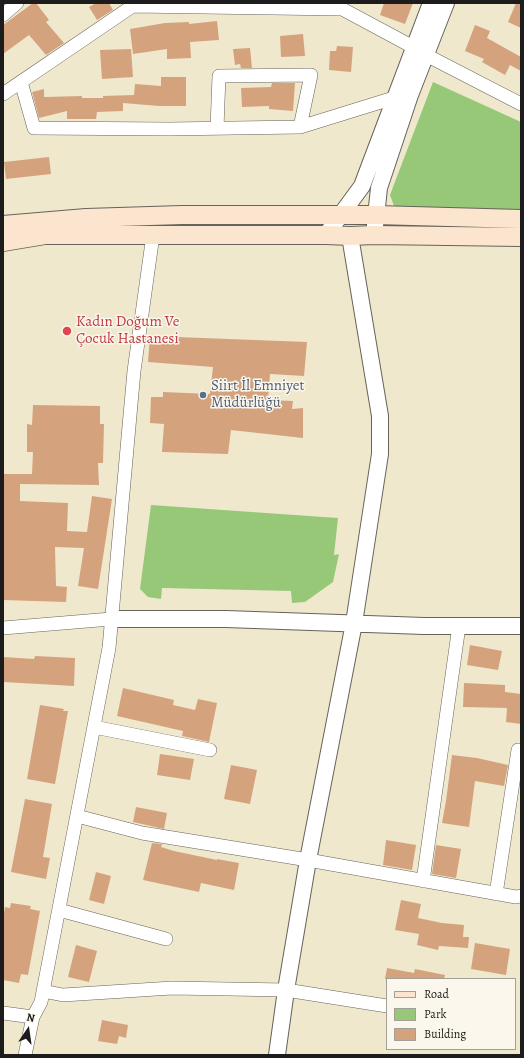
<!DOCTYPE html>
<html>
<head>
<meta charset="utf-8">
<style>
	body { margin:0 }
	#map { position:relative; width:524px; height:1058px; overflow:hidden; background:#efe8cd; font-family:Alegreya,serif }
	canvas { display:block }
	.frame { position:absolute; inset:0; border:4px solid #1c1c1c; pointer-events:none }
	.legend { position:absolute; left:386px; top:978px; width:130px; height:72px; box-sizing:border-box; background:#fbf7ec; border:1px solid #a29f99; margin:0; padding:5px 7px; list-style:none; font-size:12px; color:#1c1c1c }
	.legend li { display:flex; align-items:center; gap:8px; height:20px }
	.legend b { width:20px; border:1px solid #a29f99 }
	.north { position:absolute; left:8px; top:1010px; width:40px; height:40px; -webkit-text-stroke:3px #fbf7ec; paint-order:stroke; rotate:13deg; font-size:11px; font-weight:700; line-height:16px; text-align:center; color:#1c1c1c }
	.north::after { content:''; display:block; margin:auto; width:14px; height:18px; background:#1c1c1c; clip-path:polygon(50% 0,100% 100%,50% 72%,0 100%) }
</style>
</head>
<body>
<div id="map">
<canvas width="524" height="1058"></canvas>
<div class="frame"></div>
<ul class="legend">
<li><b style="height:5px;background:#fbe5cf"></b>Road</li>
<li><b style="height:11px;background:#97c878"></b>Park</li>
<li><b style="height:11px;background:#d4a37e"></b>Building</li>
</ul>
<div class="north">N</div>
</div>
<script>
const g = document.querySelector('canvas').getContext('2d');
g.lineJoin = 'round';
function paint(path, color) {
  g.fillStyle = color;
  g.fill(path, 'evenodd');
}
function shape(rows) {
  const path = new Path2D();
  for (const r of rows) {
    path.moveTo(r[0], r[1]);
    for (let i = 2; i < r.length; i += 2) path.lineTo(r[i], r[i + 1]);
  }
  return path;
}
function trace(path, color, width, dash) {
  g.strokeStyle = color;
  g.lineWidth = width;
  g.lineCap = dash ? 'butt' : 'round';
  g.setLineDash(dash || []);
  g.stroke(path);
}
function label(font, color, halo, rows, align = 'center') {
  g.font = font + ' Alegreya,serif';
  g.lineWidth = 3;
  g.setLineDash([]);
  g.textBaseline = 'middle';
  g.strokeStyle = halo;
  g.fillStyle = color;
  for (const [text, x, y, turn = 0] of rows) {
    g.save();
    g.translate(x, y);
    g.rotate((+turn || 0) * Math.PI / 180);
    g.textAlign = isNaN(turn) ? turn : align;
    if (halo) g.strokeText(text, 0, 0);
    g.fillText(text, 0, 0);
    g.restore();
  }
}
paint(shape([
	[433,82,521,122,521,213,398,212,394,206,390,195,393,187],
	[151,505,338,518,334,555,339,554,333,582,305,602,292,603,291,591,162,588,161,599,148,597,140,589]
]), '#97c878');
paint(shape([
	[33,3,36,3,49,20,46,22,64,43,46,55,29,35,3,54,3,25],
	[96,3,109,3,113,10,97,20,89,7],
	[384,3,413,3,405,24,380,15],
	[516,3,521,3,521,28,508,22],
	[217,21,219,40,190,42,191,58,167,59,167,49,133,54,130,29,165,23,189,22,189,24],
	[475,25,490,31,487,38,521,57,521,71,510,65,505,75,482,62,484,59,465,51],
	[303,34,305,56,281,57,280,36],
	[337,46,353,47,351,72,329,70,330,51,336,51],
	[250,48,252,68,241,68,240,64,235,65,233,49],
	[131,49,133,77,102,79,100,50],
	[161,77,186,77,186,106,159,106,123,103,123,111,97,112,96,119,67,119,67,111,39,118,32,92,44,89,44,97,82,96,82,98,103,98,103,96,134,95,135,84,161,86],
	[272,83,295,83,293,111,269,109,269,106,242,107,241,88,271,87],
	[49,157,51,174,6,179,4,162],
	[150,336,307,342,304,376,270,374,268,400,293,401,292,409,303,408,303,438,231,430,228,454,162,452,164,424,150,423,151,397,163,397,163,392,210,394,213,367,148,362],
	[33,405,100,406,100,424,104,424,103,463,98,463,99,485,20,484,20,501,68,503,67,531,87,532,92,496,112,499,98,589,78,586,84,548,55,547,56,586,67,587,66,602,3,600,3,474,32,474,33,452,27,452,27,424,32,425],
	[470,645,502,651,498,670,467,665],
	[35,656,75,658,74,686,3,682,3,657,34,659],
	[464,683,505,685,505,692,521,694,521,724,506,722,507,708,463,707],
	[123,688,174,700,173,705,195,710,198,699,217,703,209,742,182,736,183,731,117,716],
	[40,705,64,709,63,711,68,711,55,784,27,779],
	[160,754,194,759,190,780,157,775],
	[452,755,477,758,508,765,504,786,475,781,469,827,442,823,446,801],
	[231,765,257,770,250,804,224,799],
	[25,799,52,804,43,857,50,858,46,879,11,872],
	[136,807,167,813,164,829,133,822],
	[386,840,416,845,412,870,383,865],
	[152,843,162,844,161,847,174,851,217,860,217,859,239,863,234,890,201,883,199,892,143,880],
	[436,845,461,849,456,878,432,874],
	[96,872,111,876,104,904,89,900],
	[401,900,421,904,418,918,442,923,464,925,463,937,469,937,468,948,439,946,438,950,417,945,419,934,395,930],
	[11,903,31,906,30,909,40,911,28,975,21,974,19,983,3,980,3,918,5,907,10,908],
	[475,943,510,949,506,975,471,969],
	[76,945,97,951,89,982,68,977],
	[387,968,414,973,415,969,445,975,444,979,385,979],
	[102,1020,128,1025,126,1038,119,1036,117,1044,98,1041]
]), '#d4a37e');
const minor = shape([
	[333,4,415,48],
	[133,6,341,9],
	[3,15,17,3],
	[426,55,521,104],
	[21,82,34,128,169,129,300,127,397,97],
	[3,94,137,3],
	[217,128,219,76,311,75,300,127],
	[3,628,111,619],
	[94,727,210,750],
	[77,816,142,833,308,860,516,897,521,896],
	[423,881,459,626],
	[496,894,518,750],
	[59,910,166,939],
	[43,991,63,995,172,988,286,990,387,1006],
	[3,1013,33,1017,41,1002,109,648,134,371,153,235],
	[25,1055,33,1017]
]);
const tertiary = shape([
	[326,235,362,186,431,3],
	[374,235,379,188,410,95,446,3],
	[111,619,226,619,424,626,521,626],
	[277,1055,286,990,308,860,354,623,380,454,380,416,350,236]
]);
const secondary = shape([
	[3,225,86,218,182,215,376,215,521,219],
	[3,242,45,235,326,235,350,236,374,235,521,237]
]);
trace(minor, '#66635a', 14);
trace(tertiary, '#66635a', 18);
trace(secondary, '#66635a', 20);
trace(minor, '#fff', 13);
trace(tertiary, '#fff', 16);
trace(secondary, '#fbe5cf', 18);
for (const [x, y, r, color] of [
	[67,331,5,"#e0444e"],
	[203,395,4,"#5c6f8a"]
]) {
  const dot = new Path2D();
  dot.arc(x, y, r, 0, 2 * Math.PI);
  g.fillStyle = color;
  g.fill(dot);
  trace(dot, '#fbf7ec', 1.5);
}
label('15px', '#be3a42', '#fbf7ec', [
	["Kadın Doğum Ve",76,322],
	["Çocuk Hastanesi",76,339]
], 'left');
label('15px', '#4e5e75', '#fbf7ec', [
	["Siirt İl Emniyet",211,386],
	["Müdürlüğü",211,403]
], 'left');
</script>
</body>
</html>
